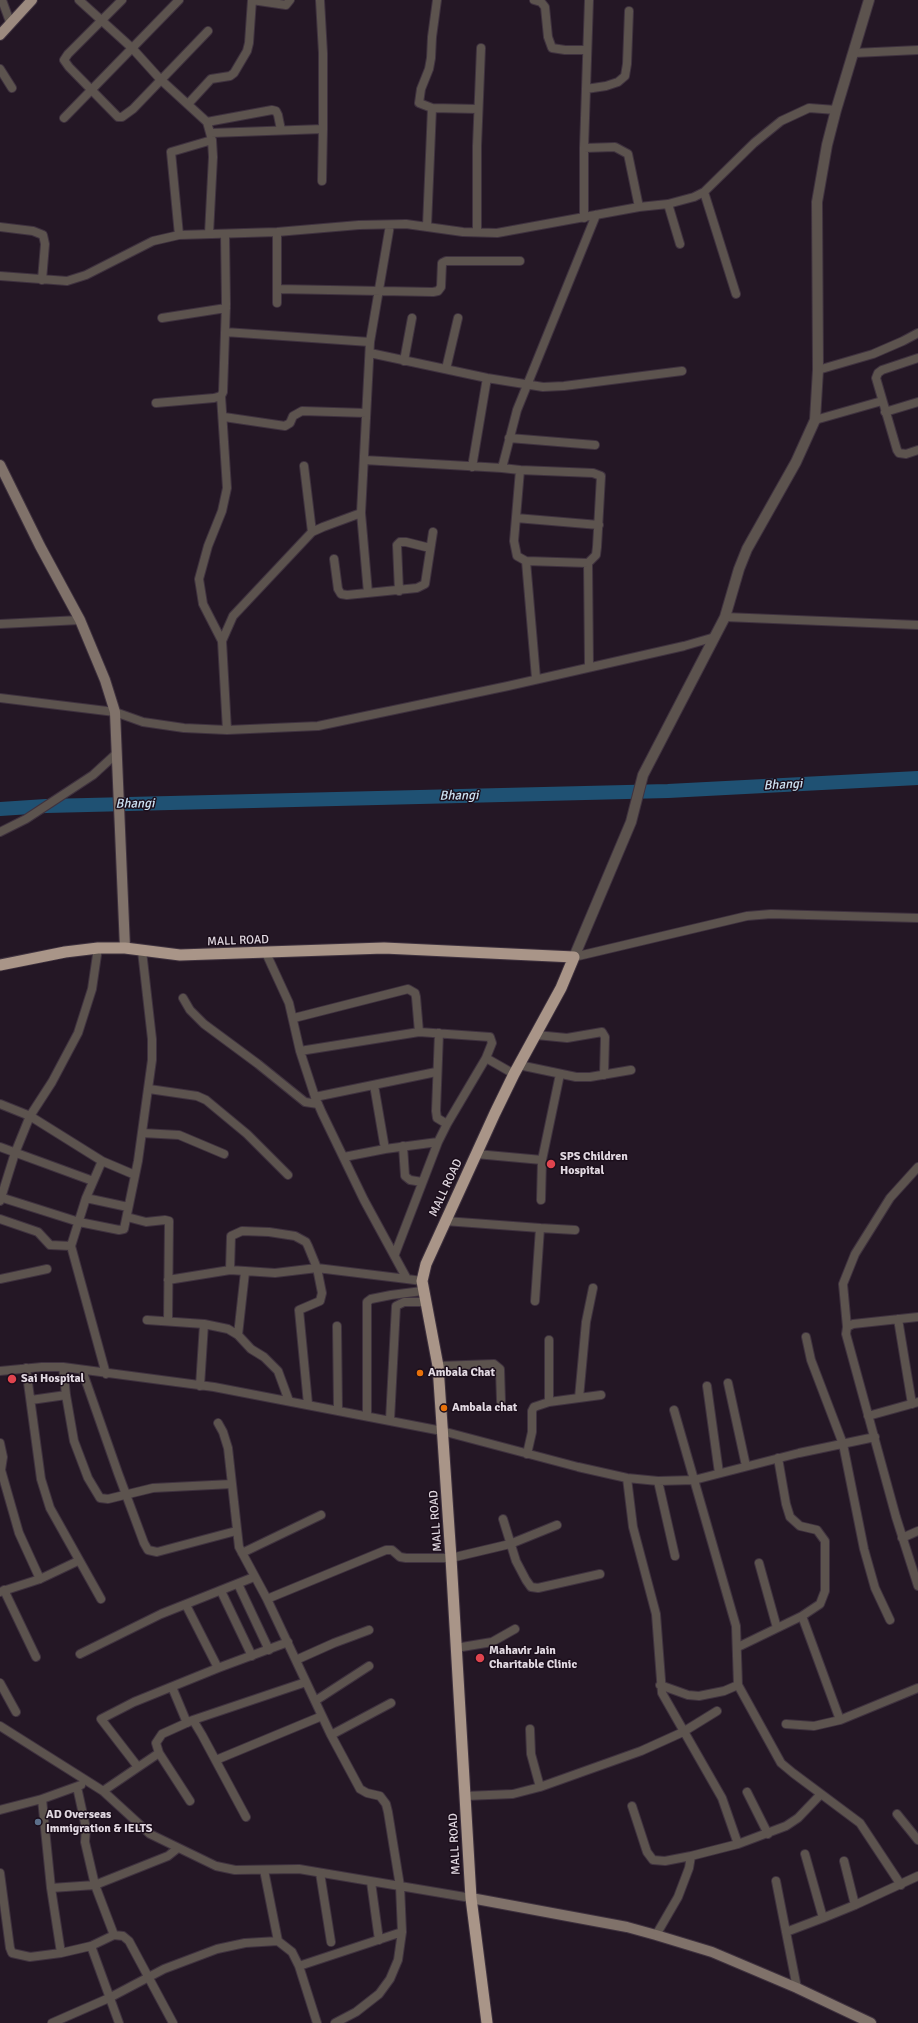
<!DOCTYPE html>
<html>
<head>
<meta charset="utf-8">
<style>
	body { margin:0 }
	canvas { display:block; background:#241725 }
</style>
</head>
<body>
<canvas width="918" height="2023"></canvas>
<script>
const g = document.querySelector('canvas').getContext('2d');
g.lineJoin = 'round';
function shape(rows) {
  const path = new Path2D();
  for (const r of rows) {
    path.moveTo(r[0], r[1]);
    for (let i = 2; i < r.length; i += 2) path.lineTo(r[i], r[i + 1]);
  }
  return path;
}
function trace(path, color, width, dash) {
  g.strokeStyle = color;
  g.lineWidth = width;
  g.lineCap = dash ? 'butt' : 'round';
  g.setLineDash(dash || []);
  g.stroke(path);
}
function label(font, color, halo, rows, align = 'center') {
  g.font = font + ' Signika,sans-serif';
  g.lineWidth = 3;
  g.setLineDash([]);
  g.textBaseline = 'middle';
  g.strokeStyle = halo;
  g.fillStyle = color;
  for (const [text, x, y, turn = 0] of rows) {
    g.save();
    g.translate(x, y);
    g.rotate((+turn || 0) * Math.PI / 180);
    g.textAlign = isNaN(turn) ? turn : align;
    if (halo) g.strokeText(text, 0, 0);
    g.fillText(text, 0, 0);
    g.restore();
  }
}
trace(shape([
	[0,809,46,806,668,791,918,778]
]), '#1f5173', 14);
const minor = shape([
	[2,0,10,22],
	[79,0,132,48,160,79,207,122],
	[122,0,68,54,64,60,69,67,118,117,122,117,133,109,208,31],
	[252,0,286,5,290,0],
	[437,0,432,37,431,58,429,69,421,89,419,103,432,108,478,109],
	[534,0,541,2,545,7,548,37,552,48,565,50,587,50],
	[854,53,918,50],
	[0,69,12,88],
	[586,89,606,86,618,82,625,76,627,64,629,11],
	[188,104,211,79,230,76,234,73,247,51,249,43,252,0],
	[64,118,179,0],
	[211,133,323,129,323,53,320,0],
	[584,148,615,147,628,154,639,207],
	[322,181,323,129],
	[704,192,736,294],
	[668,204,680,244],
	[584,218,584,148,589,0],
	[427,226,432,108],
	[0,227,33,231,43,235,45,244,42,280],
	[477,232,477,146,481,48],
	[209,234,213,157,212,140,207,122,272,110,276,111,278,115,281,130],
	[179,235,171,152,212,140],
	[0,276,67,281,86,275,153,241,179,235,277,232,359,225,406,224,463,232,497,233,639,207,668,204,694,197,704,192,754,143,781,121,809,108,836,110],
	[277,289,433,292,438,291,441,287,442,263,446,261,520,261],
	[277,303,277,232],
	[162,318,226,308],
	[225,332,370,342],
	[370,353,487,378,543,387,564,386,682,371],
	[918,358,882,370,878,373,876,378,897,450,899,453,906,454,918,450],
	[404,361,412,318],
	[446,369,458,318],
	[818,370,873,354,903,341,918,333],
	[221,396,227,488,222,511,208,546,199,579,203,604,222,641],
	[156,403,214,398,221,396,223,392,226,304,225,234],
	[885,412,918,402],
	[224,417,285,426,290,423,293,416,302,411,366,413],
	[815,420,882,401],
	[509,438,595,445],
	[364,460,502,468,517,410,596,215],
	[304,466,312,532],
	[472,467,487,378],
	[502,468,520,470],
	[520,470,593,473,601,476,597,547,596,555,588,563,526,561,517,556,514,541,520,470],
	[361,513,368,593],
	[516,518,599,525],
	[334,559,338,589,341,594,347,595,417,588,425,584,433,532],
	[526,561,536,678],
	[588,563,589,666],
	[399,591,397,545,400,542,406,542,430,548],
	[725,617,918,625],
	[0,624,80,620],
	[0,698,115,712,143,722,184,728,227,730,318,726,508,686,684,646,715,637],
	[227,730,222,641,233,616,312,532,323,527,361,513,370,342,390,225],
	[0,832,26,819,93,775,117,753],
	[266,953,289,1003,300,1051,315,1097,322,1113,364,1200,407,1279,422,1281],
	[574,957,747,916,771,914,918,918],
	[183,998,190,1010,204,1024,258,1064,305,1102,318,1104],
	[294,1018,408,989,415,993,416,997,419,1032],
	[439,1033,436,1111,437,1118,447,1124],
	[536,1035,567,1038,602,1032,605,1037,604,1075],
	[300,1051,419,1032,490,1037,492,1043,486,1058,447,1124,438,1142],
	[486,1058,514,1074],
	[519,1065,576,1077,590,1077,631,1070],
	[374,1085,385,1149],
	[149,1089,197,1096,206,1100,247,1134,288,1175],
	[315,1097,436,1072],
	[0,1104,30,1116,102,1161,86,1198,71,1246,106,1374],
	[142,1133,179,1135,224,1154],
	[403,1146,405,1176,410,1180,422,1182],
	[0,1147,93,1181],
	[476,1154,542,1160],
	[344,1157,385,1149,438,1142,395,1254],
	[102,1161,135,1175],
	[0,1197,79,1222,119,1230,124,1229,138,1161,152,1060,152,1039,142,951],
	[86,1198,128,1207],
	[541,1200,542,1160,560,1074],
	[0,1201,15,1153,30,1116,52,1082,78,1033,92,989,98,948],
	[127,1217,146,1222,165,1220,169,1221,168,1321],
	[0,1219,38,1232,50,1245,71,1246],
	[445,1221,540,1228,535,1301],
	[540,1228,575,1230],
	[0,1279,47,1269],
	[168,1280,230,1270],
	[918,1317,853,1324,847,1327,846,1334,896,1517,918,1586],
	[898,1319,912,1404],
	[147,1320,204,1324,228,1329,238,1335,251,1349,264,1357,278,1371,289,1401],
	[337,1326,338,1410],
	[847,1327,843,1284,855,1254,890,1198,918,1167],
	[238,1335,245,1272],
	[806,1337,811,1360,843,1444,864,1549,875,1588,890,1620],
	[438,1366,494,1364,500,1369,501,1401],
	[63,1367,66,1395,74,1441,88,1478,100,1498,108,1499,153,1488,232,1484],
	[26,1368,41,1479,50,1508,101,1599],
	[82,1370,118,1473,144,1543,148,1550,157,1552,236,1531],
	[0,1371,42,1367,63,1367,214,1387,442,1431,578,1467,627,1478,658,1481,694,1480,799,1453,875,1437],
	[728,1383,746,1466],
	[200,1386,204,1324],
	[707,1386,719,1473],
	[579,1398,586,1322,593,1288],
	[31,1400,66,1395],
	[549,1402,549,1340],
	[308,1404,299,1310,320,1301,322,1293,317,1268,308,1246,306,1242,295,1236,269,1232,242,1231,231,1236,230,1270,275,1273,317,1268,407,1279],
	[674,1410,736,1626,738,1685,781,1763,793,1773,860,1823,901,1885],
	[367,1416,367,1302,371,1299,391,1295,422,1291],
	[868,1416,918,1402],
	[390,1420,396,1306,404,1302,424,1302],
	[218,1423,223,1432,228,1448,239,1547,267,1599,331,1735,360,1789,367,1793,380,1796,386,1804,388,1812,400,1886,402,1932,398,1960,390,1979,379,1994,356,2012,335,2023],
	[0,1443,3,1457,1,1470,19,1533,40,1579],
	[527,1454,532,1432,532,1411,534,1407,549,1402,601,1395],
	[627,1478,633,1527,656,1614,662,1693,722,1798,738,1844],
	[658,1481,675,1556],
	[503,1519,516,1561,526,1580,531,1587,538,1588,600,1574],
	[902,1538,918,1531],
	[242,1553,321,1515],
	[759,1563,777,1628],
	[238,1584,269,1650],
	[4,1590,36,1657],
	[221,1591,252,1656],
	[0,1592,40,1579,78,1561],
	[267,1599,386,1550,392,1550,400,1557,406,1558,451,1558,510,1544,557,1525],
	[186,1605,218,1668,288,1642],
	[802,1616,840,1720],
	[738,1647,802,1616,820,1604,825,1591,825,1541,817,1530,800,1526,790,1517,786,1504,778,1458],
	[456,1648,492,1642,515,1629],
	[80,1654,161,1614,254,1577],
	[296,1660,334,1643,369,1630],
	[0,1683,16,1712],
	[660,1685,688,1695,699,1696,724,1691,738,1685],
	[172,1687,187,1723],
	[315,1701,369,1666],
	[193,1720,306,1682],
	[786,1724,814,1726,840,1720,918,1688],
	[0,1726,103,1791,150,1834,216,1866,235,1870,299,1869,471,1898],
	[530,1729,531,1754,540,1787],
	[331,1735,391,1703],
	[159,1753,190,1801],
	[216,1760,322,1716],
	[138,1767,101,1719,134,1702,218,1668],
	[77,1787,86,1828,85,1842,95,1885,114,1935],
	[103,1791,159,1753,156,1743,162,1734,193,1720,202,1735,246,1817],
	[747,1792,768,1834],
	[465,1796,513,1794,540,1787,641,1751,683,1732,717,1711],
	[42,1799,51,1888,61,1953],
	[632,1806,647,1852,653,1860,665,1861,691,1856],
	[0,1810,42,1799,81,1785],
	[897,1814,918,1840],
	[844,1861,855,1905,918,1876],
	[264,1870,278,1941],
	[0,1873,10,1948,12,1953,30,1957,61,1953,91,1946],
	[320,1873,331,1942],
	[776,1881,797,1988],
	[371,1882,379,1940],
	[51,1888,95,1885,168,1856,178,1848],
	[823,1918,855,1905],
	[786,1932,823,1918,805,1854],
	[656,1935,678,1897,689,1868,691,1856,738,1844,786,1826,798,1818,821,1794],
	[299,1966,402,1932],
	[52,2023,109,1998,164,1969,217,1949,245,1943,278,1941,292,1952,299,1966,317,2023],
	[119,2023,91,1946,114,1935,123,1936,129,1941,173,2023]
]);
const tertiary = shape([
	[574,957,631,822,643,775,725,617,739,569,747,549,796,462,815,420,818,370,817,202,827,145,836,110,869,0]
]);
const secondary = shape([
	[0,465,40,546,80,620,105,680,115,712,125,948],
	[471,1898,627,1927,656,1935,712,1952,797,1988,871,2023]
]);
const primary = shape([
	[0,35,32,0]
]);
const trunk = shape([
	[0,965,65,952,98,948,125,948,180,955,384,948,574,957,561,988,514,1074,495,1113,426,1264,422,1281,438,1366,451,1558,471,1898,487,2023]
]);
trace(minor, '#3f323f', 10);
trace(tertiary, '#3f323f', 12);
trace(secondary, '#3f323f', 12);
trace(primary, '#3f323f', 12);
trace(trunk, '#3f323f', 13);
trace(minor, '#5c534e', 8);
trace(tertiary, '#5c534e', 10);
trace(secondary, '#80726a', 10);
trace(primary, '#9c8a7f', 10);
trace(trunk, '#a99588', 11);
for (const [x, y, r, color] of [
	[551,1164,5,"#e0444e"],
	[420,1373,4,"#e8710a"],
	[12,1379,5,"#e0444e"],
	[444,1408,4,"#e8710a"],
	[480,1658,5,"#e0444e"],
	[38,1822,4,"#5c6f8a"]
]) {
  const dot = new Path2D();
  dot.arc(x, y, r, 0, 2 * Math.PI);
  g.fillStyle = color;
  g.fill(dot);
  trace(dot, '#1b0e1b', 1.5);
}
label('12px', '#e2d9e2', '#1b0e1b', [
	["MALL ROAD",238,941,-2],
	["MALL ROAD",446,1188,-65],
	["MALL ROAD",436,1521,-94],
	["MALL ROAD",455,1844,-93]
]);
label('bold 12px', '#e2d9e2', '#1b0e1b', [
	["SPS Children",560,1157],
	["Hospital",560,1171],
	["Ambala Chat",428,1373],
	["Sai Hospital",21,1379],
	["Ambala chat",452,1408],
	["Mahavir Jain",489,1651],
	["Charitable Clinic",489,1665],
	["AD Overseas",46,1815],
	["Immigration & IELTS",46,1829]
], 'left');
label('italic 13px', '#cde2f3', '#1b0e1b', [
	["Bhangi",783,785,-3],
	["Bhangi",459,796,-1],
	["Bhangi",135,804,-1]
]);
</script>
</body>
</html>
